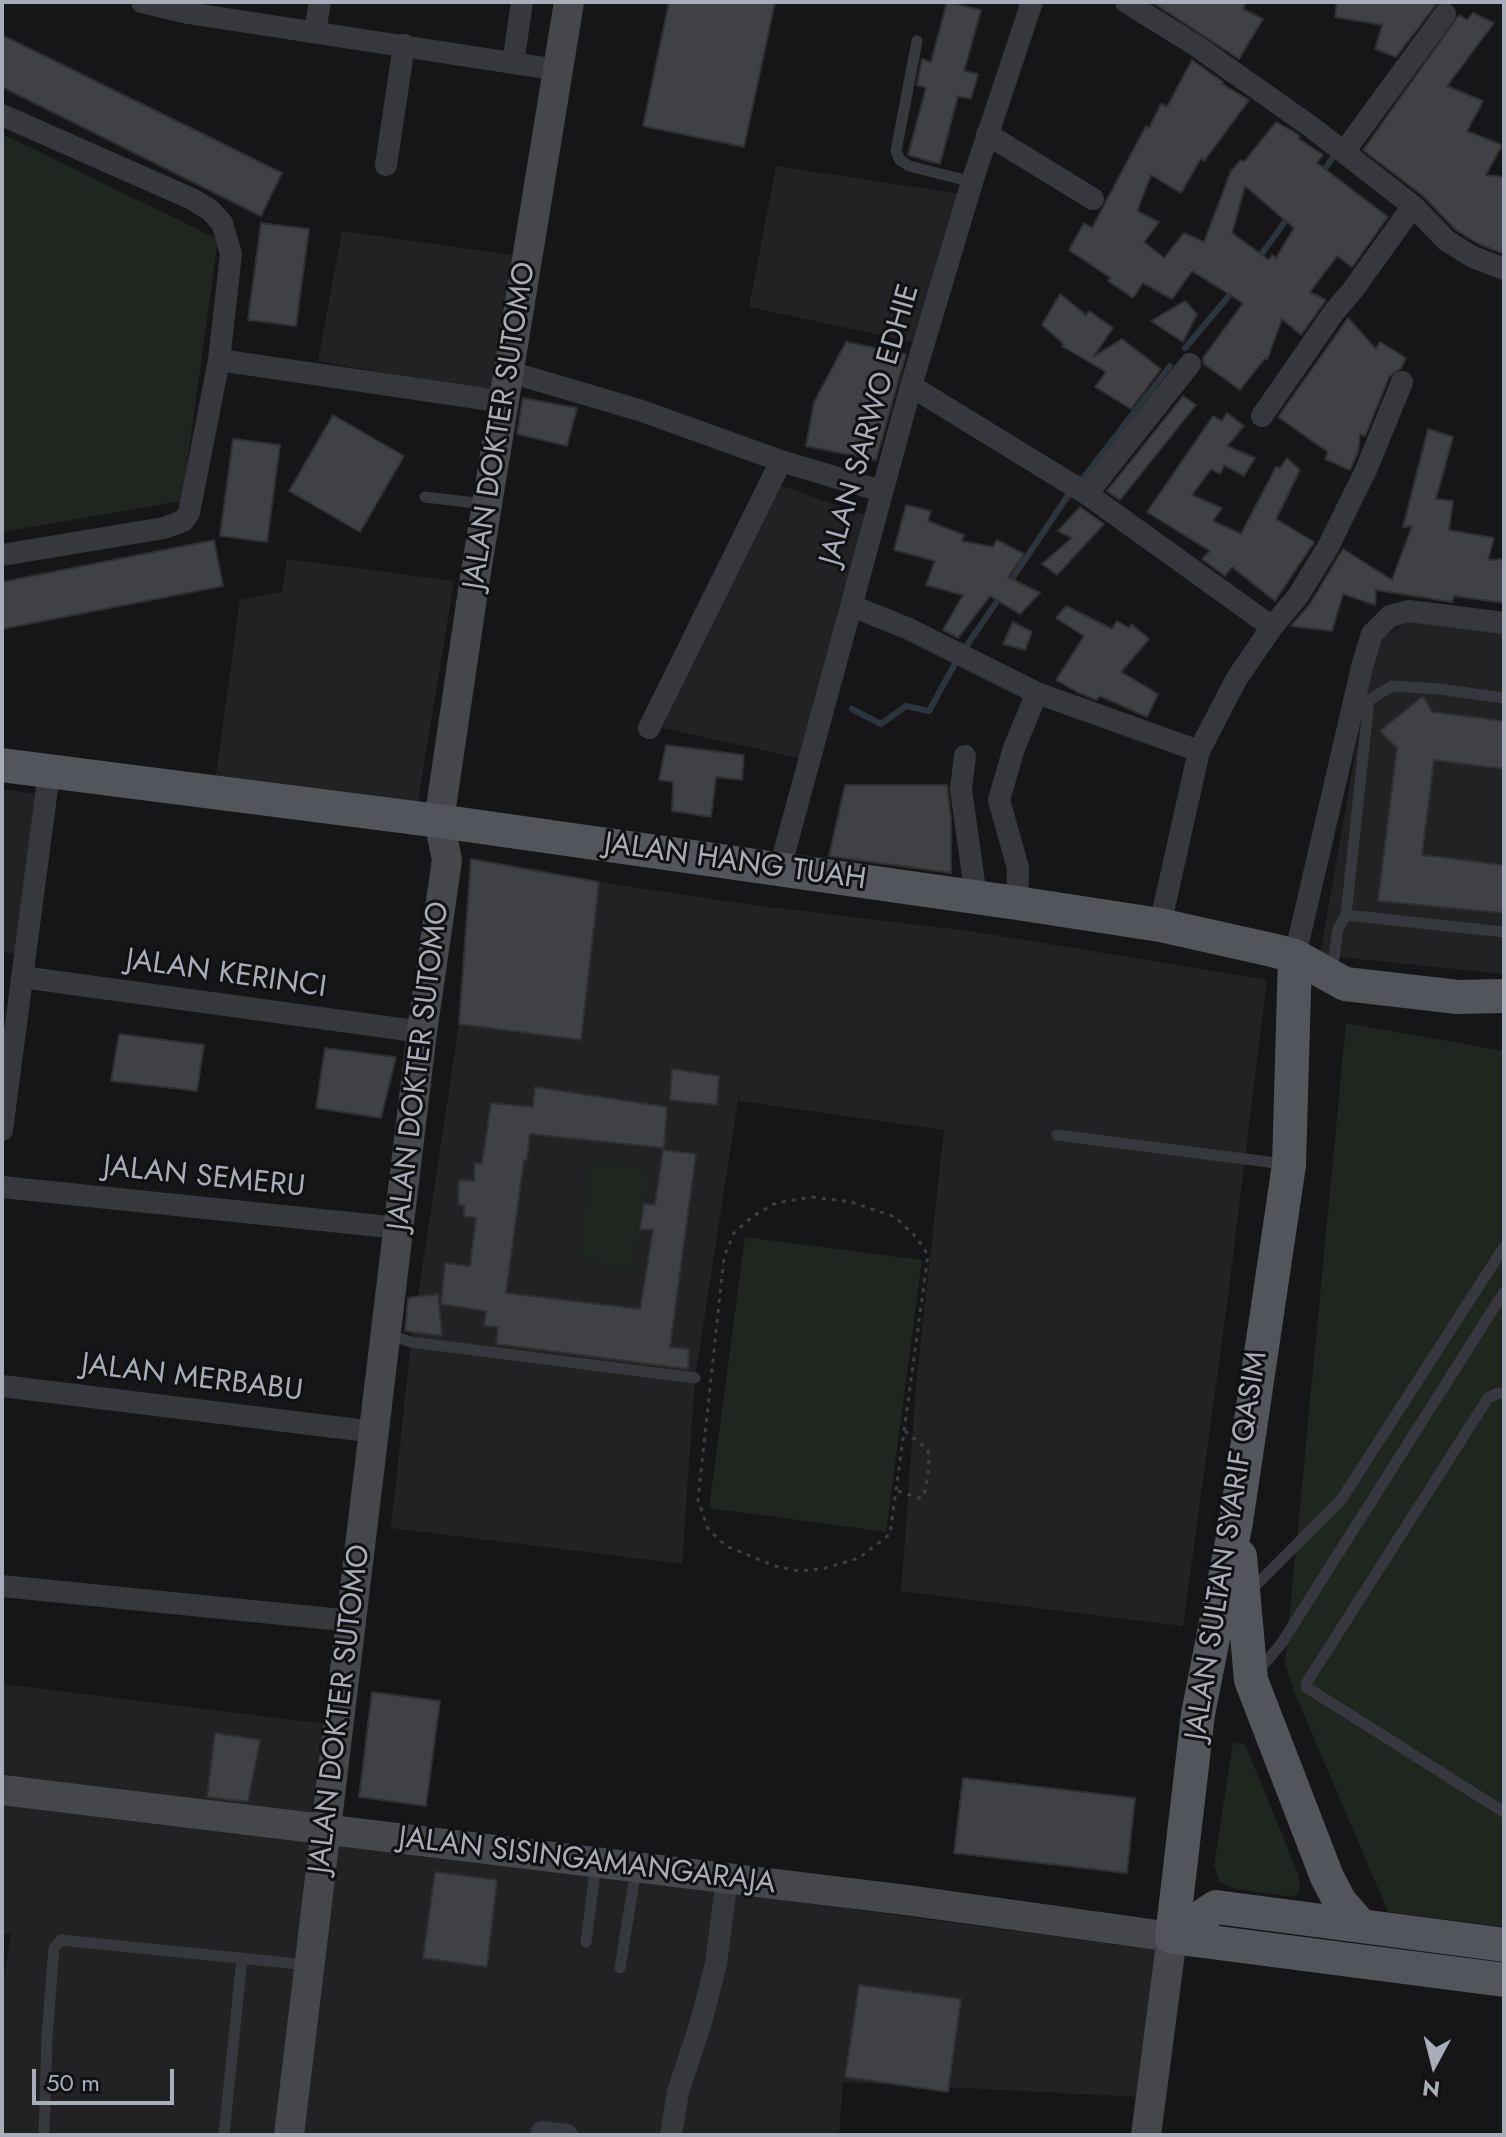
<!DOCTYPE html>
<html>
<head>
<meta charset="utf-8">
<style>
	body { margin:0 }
	#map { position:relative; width:1506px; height:2137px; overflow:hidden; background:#161618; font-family:Jost,sans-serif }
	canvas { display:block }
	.frame { position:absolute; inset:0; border:4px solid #a8adb8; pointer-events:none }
	.north { position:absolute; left:1394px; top:2025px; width:80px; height:80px; -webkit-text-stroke:6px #111113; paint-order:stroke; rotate:187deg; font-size:22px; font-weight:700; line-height:32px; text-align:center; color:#a8adb8 }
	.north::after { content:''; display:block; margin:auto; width:28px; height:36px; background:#a8adb8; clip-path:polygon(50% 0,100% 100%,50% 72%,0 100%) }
	.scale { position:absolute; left:32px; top:2069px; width:142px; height:36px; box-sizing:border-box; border:4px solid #a8adb8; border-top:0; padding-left:10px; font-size:24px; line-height:28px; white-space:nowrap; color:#a8adb8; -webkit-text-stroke:6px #111113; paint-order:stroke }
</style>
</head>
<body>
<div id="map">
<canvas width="1506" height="2137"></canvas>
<div class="frame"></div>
<div class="north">N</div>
<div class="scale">50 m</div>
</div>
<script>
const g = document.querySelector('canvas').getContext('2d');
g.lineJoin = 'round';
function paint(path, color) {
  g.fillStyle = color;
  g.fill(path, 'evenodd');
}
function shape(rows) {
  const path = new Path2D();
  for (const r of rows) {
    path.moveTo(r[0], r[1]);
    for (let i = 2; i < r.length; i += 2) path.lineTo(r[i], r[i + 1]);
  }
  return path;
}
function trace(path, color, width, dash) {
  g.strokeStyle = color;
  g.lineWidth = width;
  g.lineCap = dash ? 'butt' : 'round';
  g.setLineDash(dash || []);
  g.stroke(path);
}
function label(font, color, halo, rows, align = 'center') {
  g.font = font + ' Jost,sans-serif';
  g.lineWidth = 6;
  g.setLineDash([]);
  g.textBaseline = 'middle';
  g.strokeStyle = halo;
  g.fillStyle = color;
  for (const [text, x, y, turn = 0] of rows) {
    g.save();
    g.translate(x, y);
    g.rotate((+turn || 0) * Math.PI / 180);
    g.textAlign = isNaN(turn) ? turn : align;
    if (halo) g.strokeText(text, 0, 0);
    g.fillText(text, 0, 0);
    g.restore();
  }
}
paint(shape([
	[776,166,967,195,922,344,749,307],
	[342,231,526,257,500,393,318,361],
	[760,478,870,517,808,760,662,728],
	[287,559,454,581,417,807,215,782,240,600,282,592],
	[1408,622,1504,633,1504,974,1320,955,1369,675,1383,637],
	[2,789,43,795,23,954,2,952],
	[599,882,760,906,970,931,1267,980,1228,1297,1183,1626,901,1591,916,1387,944,1130,739,1101,739,1094,695,1378,682,1564,391,1528,411,1342,459,1024,581,1040],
	[2,1684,327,1724,314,1837,1156,1950,1139,2097,843,2082,839,2135,2,2135,2,1990,11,1934,2,1933]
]), '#222225');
paint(shape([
	[2,134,218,239,182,501,2,532],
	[1346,1023,1504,1051,1504,1927,1388,1912,1293,1689,1285,1663],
	[592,1160,650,1171,634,1270,578,1258],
	[745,1237,922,1260,886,1532,709,1508],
	[1233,1743,1245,1744,1297,1871,1300,1884,1298,1894,1292,1897,1235,1889,1220,1882,1214,1865]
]), '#1e261f');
trace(shape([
	[1320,175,1337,152],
	[1258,259,1289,216],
	[1185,348,1234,290],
	[1083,478,1170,366],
	[1008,585,1069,494],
	[963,651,1002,594],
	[852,709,881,724,906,706,929,711,957,660]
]), '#2c353c', 6);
const building = shape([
	[669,2,775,2,744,147,643,126,669,2],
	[947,2,981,10,964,71,978,74,971,99,958,96,940,164,908,155,926,88,917,85,922,59,931,62,947,2],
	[1152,2,1246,2,1243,9,1263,19,1239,59,1152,2],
	[1337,2,1438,2,1396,57,1375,49,1382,25,1335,17,1337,2],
	[1473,13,1494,23,1447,86,1483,101,1467,131,1502,145,1486,175,1504,177,1504,254,1479,244,1456,230,1422,195,1363,150,1459,15,1467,20,1473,13],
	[2,35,282,173,261,216,2,87,2,35],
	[1192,60,1223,82,1222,84,1249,100,1204,161,1201,158,1181,193,1151,175,1137,211,1159,222,1144,242,1164,258,1184,233,1204,242,1231,171,1241,160,1244,162,1276,122,1294,132,1300,136,1298,138,1323,155,1317,163,1388,217,1352,267,1337,256,1310,292,1326,300,1301,335,1282,319,1267,360,1265,358,1240,390,1204,364,1203,358,1243,303,1192,271,1172,299,1143,283,1133,298,1108,281,1111,278,1069,250,1084,223,1092,228,1146,126,1149,128,1161,104,1167,107,1192,60],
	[1245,186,1294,228,1276,258,1272,255,1269,260,1232,233,1245,186],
	[261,223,309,229,296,326,248,320,261,223],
	[1060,294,1086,315,1089,311,1113,328,1093,357,1122,339,1161,369,1131,409,1095,387,1106,372,1062,346,1064,344,1042,325,1060,294],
	[1185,301,1197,314,1183,342,1151,321,1185,301],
	[1348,318,1376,349,1380,342,1406,358,1401,368,1389,377,1365,436,1360,434,1358,452,1350,470,1325,459,1328,452,1278,417,1348,318],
	[846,342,906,354,876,460,806,446,814,402,846,342],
	[1183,396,1196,405,1120,500,1107,491,1183,396],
	[523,398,577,408,567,446,517,434,523,398],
	[1227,413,1244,426,1227,446,1255,458,1244,476,1224,465,1220,474,1211,469,1192,495,1222,508,1213,521,1241,534,1276,467,1280,468,1287,458,1300,470,1276,519,1314,542,1275,601,1232,567,1225,576,1221,573,1202,559,1210,551,1147,512,1213,416,1222,421,1227,413],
	[333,415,404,456,360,532,289,491,333,415],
	[1428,429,1453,437,1436,499,1453,501,1449,530,1494,538,1488,560,1504,559,1504,603,1454,596,1452,602,1376,590,1375,605,1343,594,1332,631,1291,626,1310,604,1343,549,1392,580,1412,526,1403,527,1428,429],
	[233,439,280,445,267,542,220,536,233,439],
	[906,505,931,511,928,521,964,535,962,541,993,547,997,540,1024,554,1008,577,1040,593,1020,614,990,596,958,638,943,630,963,595,926,585,935,561,894,550,906,505],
	[1080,507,1104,524,1057,575,1042,564,1072,538,1058,531,1080,507],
	[214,540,223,586,2,629,2,582,214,540],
	[1066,606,1112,629,1117,621,1129,628,1131,624,1149,639,1121,672,1158,694,1147,717,1100,696,1097,700,1079,693,1056,680,1084,636,1056,618,1066,606],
	[1013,622,1032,632,1025,650,1003,644,1013,622],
	[1423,696,1432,712,1504,721,1504,769,1434,760,1422,855,1504,865,1504,913,1378,901,1397,748,1380,731,1423,696],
	[666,745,744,755,742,780,716,777,711,817,672,811,673,782,659,780,666,745],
	[845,785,947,785,951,819,951,873,829,856,845,785],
	[471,859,599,882,581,1040,459,1024,471,859],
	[119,1034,204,1045,197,1091,111,1081,119,1034],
	[325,1048,396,1057,381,1118,316,1108,325,1048],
	[672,1069,719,1076,717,1105,670,1100,672,1069],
	[535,1087,667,1107,664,1148,530,1134,527,1160,524,1160,506,1293,640,1309,653,1230,640,1229,644,1204,655,1205,663,1150,696,1154,670,1347,689,1349,688,1369,496,1344,498,1327,484,1326,486,1311,441,1304,445,1263,470,1266,476,1218,464,1216,464,1206,458,1204,459,1180,474,1181,475,1163,482,1164,491,1103,533,1107,535,1087],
	[438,1294,442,1336,405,1331,408,1298,438,1294],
	[372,1692,440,1701,426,1806,359,1797,372,1692],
	[215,1733,260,1740,248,1802,207,1797,215,1733],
	[963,1778,1135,1798,1127,1873,954,1853,963,1778],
	[435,1872,497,1880,487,1967,423,1958,435,1872],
	[859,1985,961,1999,948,2092,845,2077,859,1985]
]);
paint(building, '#404145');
trace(building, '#303034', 2);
trace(shape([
	[812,1197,851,1202,895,1217,917,1238,928,1255,890,1534,859,1558,822,1569,799,1571,775,1566,726,1546,708,1529,698,1500,724,1257,734,1233,753,1216,776,1203,812,1197],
	[898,1491,918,1498,924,1496,929,1467,928,1450,905,1431]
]), '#3d3f44', 3, [4, 6]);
trace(shape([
	[917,41,896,151,900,160,909,166,972,182],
	[425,497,484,504],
	[1346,915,1504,932],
	[1332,972,1338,929,1346,915,1369,700,1392,686,1439,689,1504,698],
	[1057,1135,1284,1164],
	[387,1334,411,1342,695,1378],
	[1504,1394,1498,1393,1488,1398,1307,1682,1306,1687,1504,1812],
	[1249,1592,1341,1500,1504,1247],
	[1259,1670,1281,1644,1504,1292],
	[586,1942,596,1864],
	[620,1968,636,1869],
	[44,2135,47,2036,54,1948,61,1940,308,1965],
	[224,2135,242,1958]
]), '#37383d', 11);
trace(shape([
	[142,2,188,13,558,70],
	[1126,2,1195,45,1310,126,1413,206,1447,241,1473,257,1504,269],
	[315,31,320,2],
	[513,63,522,2],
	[2,115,192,199,210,210,222,223,231,254,219,360,189,513,183,521,164,528,2,555],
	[987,134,1093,199],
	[1344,152,1445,14],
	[386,165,404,45],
	[219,360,505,402],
	[510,372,642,411,781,461,881,491],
	[911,386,1087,494,1272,627],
	[1262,416,1334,312,1352,291,1413,206],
	[1087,494,1190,364],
	[852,606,909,629,1037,693,1199,751],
	[649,728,781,461],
	[965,756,961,789,976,897],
	[780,868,911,386,972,182,1032,2],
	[1017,903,1018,868,999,800,1014,748,1037,693],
	[1160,925,1199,751,1237,678,1272,627,1298,596,1328,547,1366,470,1402,382],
	[1295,956,1362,667,1372,634,1390,616,1409,611,1504,623],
	[22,977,422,1032],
	[2,1130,49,773],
	[2,1187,399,1228],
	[2,1386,375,1432],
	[2,1586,352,1621],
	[542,2132,567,2135],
	[671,2135,678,2092,701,2022,716,1964,727,1879]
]), '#37383d', 22);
trace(shape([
	[2,1790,906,1900,1172,1937,1146,2135],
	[289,2135,422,1032,447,860,439,821,474,584,569,2]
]), '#45474d', 30);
trace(shape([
	[2,765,439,821,1017,903,1160,925,1272,950,1295,956,1345,984,1458,997,1504,996],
	[1240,1556,1251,1680,1327,1877,1340,1902,1361,1926,1504,1945],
	[1172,1937,1198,1714,1236,1522,1289,1165,1295,956],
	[1172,1937,1504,1980],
	[1172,1937,1216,1907,1361,1926]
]), '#53555c', 34);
label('30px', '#a8adb8', '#111113', [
	["JALAN SARWO EDHIE",871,425,-74],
	["JALAN DOKTER SUTOMO",501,426,-81],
	["JALAN HANG TUAH",735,863,8],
	["JALAN KERINCI",226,975,8],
	["JALAN DOKTER SUTOMO",420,1066,-83],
	["JALAN SEMERU",204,1178,6],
	["JALAN MERBABU",192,1379,7],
	["JALAN SULTAN SYARIF QASIM",1228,1546,-81],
	["JALAN DOKTER SUTOMO",341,1709,-83],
	["JALAN SISINGAMANGARAJA",587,1862,7]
]);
</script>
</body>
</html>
